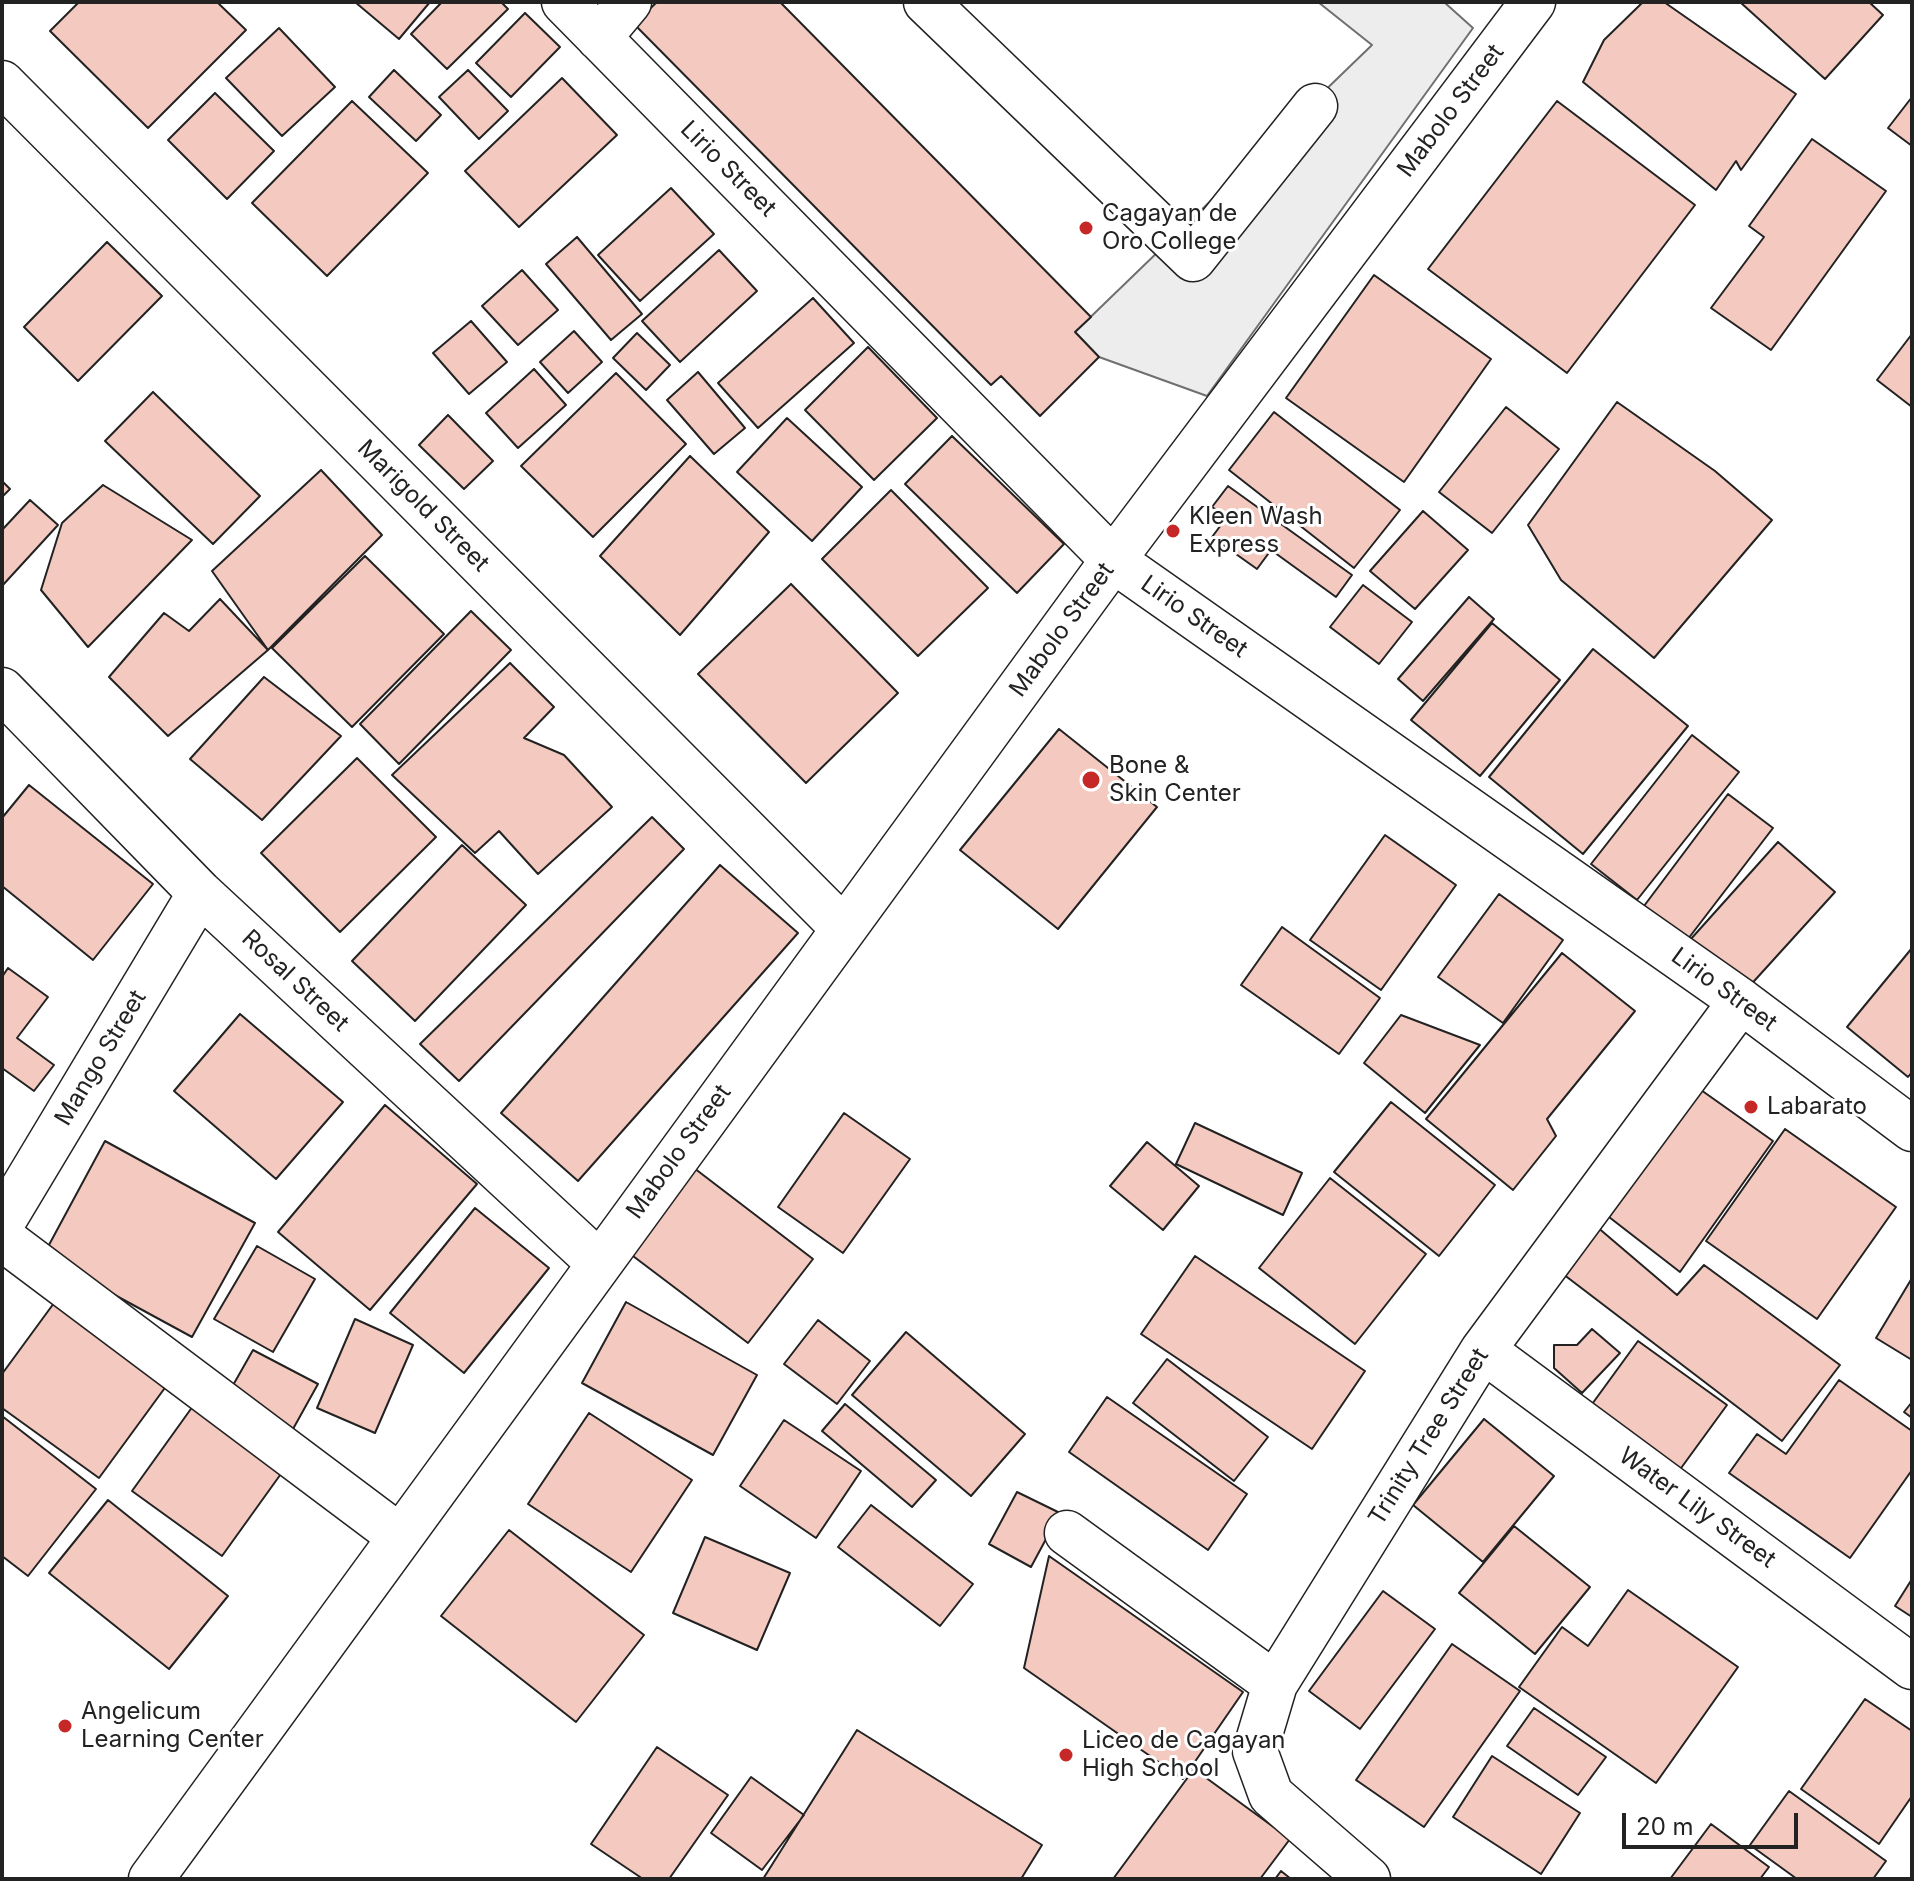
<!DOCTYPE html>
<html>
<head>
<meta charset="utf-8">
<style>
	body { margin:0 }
	#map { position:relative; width:1914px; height:1881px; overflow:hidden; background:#fff; font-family:Inter,sans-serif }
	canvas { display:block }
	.frame { position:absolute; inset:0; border:4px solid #222; pointer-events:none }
	.scale { position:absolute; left:1622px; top:1813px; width:176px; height:36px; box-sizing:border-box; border:4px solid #222; border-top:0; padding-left:10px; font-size:24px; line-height:28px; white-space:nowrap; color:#222; -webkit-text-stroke:6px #fff; paint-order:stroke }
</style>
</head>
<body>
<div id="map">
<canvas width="1914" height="1881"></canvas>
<div class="frame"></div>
<div class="scale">20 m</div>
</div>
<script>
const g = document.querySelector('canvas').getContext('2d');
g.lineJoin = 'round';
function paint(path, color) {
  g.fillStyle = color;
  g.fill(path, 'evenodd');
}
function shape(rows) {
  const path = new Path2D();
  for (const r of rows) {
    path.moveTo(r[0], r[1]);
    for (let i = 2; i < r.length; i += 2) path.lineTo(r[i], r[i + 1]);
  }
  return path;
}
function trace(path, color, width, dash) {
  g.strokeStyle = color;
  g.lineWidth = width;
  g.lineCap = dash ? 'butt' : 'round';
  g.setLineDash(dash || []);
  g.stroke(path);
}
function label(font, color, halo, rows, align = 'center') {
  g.font = font + ' Inter,sans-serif';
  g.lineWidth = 6;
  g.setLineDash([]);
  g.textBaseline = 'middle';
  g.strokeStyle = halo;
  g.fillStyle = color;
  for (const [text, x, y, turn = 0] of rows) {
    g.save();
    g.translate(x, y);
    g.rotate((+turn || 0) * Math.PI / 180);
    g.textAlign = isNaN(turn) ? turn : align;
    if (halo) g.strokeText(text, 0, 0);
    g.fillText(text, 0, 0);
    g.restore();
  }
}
const parking = shape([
	[1318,2,1444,2,1473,28,1207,396,1099,357,1075,332,1372,45,1318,2]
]);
paint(parking, '#ededed');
trace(parking, '#6f6f6f', 2);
const building = shape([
	[79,2,217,2,246,30,148,128,50,31,79,2],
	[355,2,430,2,399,39,355,2],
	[442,2,501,2,508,9,447,69,411,34,442,2],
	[657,2,780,2,1091,317,1075,332,1099,357,1040,416,1001,376,991,385,634,24,657,2],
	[1643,2,1664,2,1796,94,1741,170,1736,161,1716,190,1583,82,1604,40,1643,2],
	[1740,2,1869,2,1883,15,1825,79,1740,2],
	[525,13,560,47,511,97,476,63,525,13],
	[279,28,335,87,282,136,226,78,279,28],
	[394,70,441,115,416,141,369,97,394,70],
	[468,70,508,111,479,139,439,97,468,70],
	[562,78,617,135,519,227,465,171,562,78],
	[215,93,274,151,227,199,168,140,215,93],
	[1912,97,1912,146,1888,128,1912,97],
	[352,101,428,173,327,276,252,203,352,101],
	[1557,101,1695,205,1567,373,1428,269,1557,101],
	[1812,139,1886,191,1771,350,1711,308,1764,237,1749,226,1812,139],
	[671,188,714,234,640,301,598,255,671,188],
	[577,237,642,314,611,340,546,264,577,237],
	[107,242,162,296,78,381,24,327,107,242],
	[719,250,757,291,680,362,642,321,719,250],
	[522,270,558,310,518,345,482,306,522,270],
	[1374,275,1491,359,1404,482,1286,398,1374,275],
	[813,298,854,343,758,428,718,383,813,298],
	[471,321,507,362,469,394,433,353,471,321],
	[574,331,602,362,568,393,540,362,574,331],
	[637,333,670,365,646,390,613,358,637,333],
	[1912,334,1912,407,1877,380,1912,334],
	[868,347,937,418,874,480,805,410,868,347],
	[534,369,566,405,518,448,486,413,534,369],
	[698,372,745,428,714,454,667,400,698,372],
	[616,373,686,444,593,537,521,466,616,373],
	[153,392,260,496,213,544,105,441,153,392],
	[1617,402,1715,471,1772,520,1654,658,1561,580,1528,525,1617,402],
	[1506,407,1559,449,1492,533,1439,492,1506,407],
	[1274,412,1400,510,1354,568,1229,470,1274,412],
	[448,415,493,461,464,489,419,445,448,415],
	[787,418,862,487,812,541,737,472,787,418],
	[952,436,1064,544,1017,593,905,484,952,436],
	[690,456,769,532,680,635,600,556,690,456],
	[321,470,382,535,268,650,212,571,321,470],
	[2,481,10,489,2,497,2,481],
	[103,485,192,540,88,647,41,590,62,523,103,485],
	[1228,486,1352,575,1336,597,1271,550,1257,569,1212,537,1227,517,1212,507,1228,486],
	[891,490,988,588,918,656,822,559,891,490],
	[30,500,58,525,2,586,2,530,30,500],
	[1423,511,1468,550,1415,609,1370,571,1423,511],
	[365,556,444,634,352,727,272,648,365,556],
	[791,584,898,693,806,783,698,674,791,584],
	[1363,585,1412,622,1379,664,1330,627,1363,585],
	[1469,597,1494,619,1423,701,1398,679,1469,597],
	[220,599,268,650,168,736,109,677,164,613,189,631,220,599],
	[471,611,511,650,399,764,360,724,471,611],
	[1492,623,1560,680,1480,776,1411,720,1492,623],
	[1593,649,1688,726,1583,854,1489,777,1593,649],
	[510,663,554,707,524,738,564,755,612,807,538,874,499,831,475,853,392,775,510,663],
	[264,677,341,736,262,820,190,759,264,677],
	[1059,729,1157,807,1058,929,960,850,1059,729],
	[1692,735,1739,772,1637,900,1591,864,1692,735],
	[357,758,436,837,340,932,261,853,357,758],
	[29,785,153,884,93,960,2,886,2,818,29,785],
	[1728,794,1773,828,1688,939,1644,906,1728,794],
	[652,817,684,849,459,1081,420,1044,652,817],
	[1385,835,1456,885,1381,990,1310,940,1385,835],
	[1778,842,1835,892,1746,990,1690,940,1778,842],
	[462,845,526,905,415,1021,352,961,462,845],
	[720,865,798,933,578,1181,501,1113,720,865],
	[1499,894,1563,940,1503,1023,1438,977,1499,894],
	[1282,927,1380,998,1339,1054,1241,985,1282,927],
	[1912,948,1912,1072,1908,1077,1847,1027,1912,948],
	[1562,953,1635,1011,1547,1119,1556,1136,1513,1190,1426,1119,1562,953],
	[8,968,48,997,17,1038,54,1065,34,1091,2,1068,2,977,8,968],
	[240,1014,343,1102,276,1179,174,1091,240,1014],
	[1401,1015,1480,1045,1425,1113,1364,1063,1401,1015],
	[1701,1090,1773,1141,1680,1272,1609,1217,1701,1090],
	[1391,1102,1495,1185,1439,1256,1334,1172,1391,1102],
	[385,1105,477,1184,370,1310,278,1232,385,1105],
	[844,1113,910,1159,843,1253,778,1207,844,1113],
	[1195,1123,1302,1173,1283,1215,1176,1164,1195,1123],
	[1785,1129,1896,1207,1817,1319,1706,1241,1785,1129],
	[105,1141,255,1223,192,1337,43,1256,105,1141],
	[1147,1142,1199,1186,1163,1230,1110,1186,1147,1142],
	[694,1168,813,1259,748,1343,629,1253,694,1168],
	[1330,1178,1426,1254,1355,1344,1259,1268,1330,1178],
	[475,1208,549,1268,464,1373,390,1313,475,1208],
	[1596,1226,1677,1295,1704,1265,1840,1365,1782,1441,1563,1274,1596,1226],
	[257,1246,315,1279,273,1352,214,1319,257,1246],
	[1195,1256,1365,1371,1312,1449,1141,1334,1195,1256],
	[1912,1278,1912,1360,1876,1338,1912,1278],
	[626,1302,757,1375,713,1455,582,1383,626,1302],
	[54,1303,167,1385,99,1478,2,1408,2,1374,54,1303],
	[355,1319,413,1345,375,1433,317,1408,355,1319],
	[818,1320,870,1361,837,1404,784,1364,818,1320],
	[1592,1329,1620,1353,1582,1393,1554,1368,1554,1345,1577,1345,1592,1329],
	[906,1332,1025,1434,971,1496,852,1395,906,1332],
	[1638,1341,1727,1405,1676,1475,1587,1411,1638,1341],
	[253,1350,318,1384,293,1429,228,1394,253,1350],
	[1167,1359,1268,1437,1234,1481,1133,1403,1167,1359],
	[1839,1380,1912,1431,1912,1470,1850,1558,1729,1473,1757,1434,1786,1454,1839,1380],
	[1107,1397,1247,1494,1208,1550,1069,1452,1107,1397],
	[1912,1402,1912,1418,1904,1412,1912,1402],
	[845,1404,936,1480,912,1507,822,1431,845,1404],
	[193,1406,283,1471,222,1556,132,1491,193,1406],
	[589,1413,692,1480,631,1572,528,1504,589,1413],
	[2,1416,96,1489,28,1576,2,1556,2,1416],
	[1484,1419,1554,1476,1483,1562,1413,1505,1484,1419],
	[784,1420,861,1471,816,1538,740,1486,784,1420],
	[1017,1492,1060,1513,1031,1567,989,1544,1017,1492],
	[108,1500,228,1596,169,1669,49,1573,108,1500],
	[871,1505,973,1584,940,1626,838,1547,871,1505],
	[1514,1526,1590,1587,1535,1654,1459,1593,1514,1526],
	[509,1530,644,1635,576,1722,441,1616,509,1530],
	[705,1537,790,1573,757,1650,673,1613,705,1537],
	[1049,1556,1243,1692,1183,1779,1024,1668,1049,1556],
	[1912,1579,1912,1617,1895,1606,1912,1579],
	[1628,1590,1738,1667,1656,1783,1519,1687,1562,1627,1588,1646,1628,1590],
	[1383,1591,1435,1629,1360,1729,1309,1691,1383,1591],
	[1452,1644,1520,1691,1424,1827,1356,1780,1452,1644],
	[1865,1699,1912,1731,1912,1796,1879,1844,1801,1789,1865,1699],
	[1534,1708,1606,1757,1578,1795,1507,1746,1534,1708],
	[857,1730,1042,1845,1021,1879,763,1879,857,1730],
	[657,1747,728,1795,669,1879,643,1879,591,1844,657,1747],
	[1492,1756,1580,1813,1541,1874,1453,1817,1492,1756],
	[1194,1769,1290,1839,1260,1879,1113,1879,1194,1769],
	[751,1777,804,1815,762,1870,711,1833,751,1777],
	[1789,1791,1886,1861,1873,1879,1797,1879,1750,1845,1789,1791],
	[1711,1824,1769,1867,1760,1879,1670,1879,1711,1824],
	[1281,1871,1291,1879,1275,1879,1281,1871]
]);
paint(building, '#f3c9c0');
trace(building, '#222', 2);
const minor = shape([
	[564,2,1113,560,1741,1001,1912,1129],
	[926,2,1193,259,1315,106],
	[599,38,629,2],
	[2,83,844,929],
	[2,690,200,893,598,1262],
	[2,1223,200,893],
	[2,1238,399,1536],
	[1483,1350,1912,1667],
	[1067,1533,1275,1684],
	[151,1879,1113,560,1533,2],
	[1368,1879,1271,1795,1255,1751,1275,1684,1483,1350,1741,1001]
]);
trace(minor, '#222', 47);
trace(minor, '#fff', 44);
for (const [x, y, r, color] of [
	[1086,228,8,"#c62828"],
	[1173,531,8,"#c62828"],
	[1091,780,10,"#c62828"],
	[1751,1107,8,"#c62828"],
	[65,1726,8,"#c62828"],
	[1066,1755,8,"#c62828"]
]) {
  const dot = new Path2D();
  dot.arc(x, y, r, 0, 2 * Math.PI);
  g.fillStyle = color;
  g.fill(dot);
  trace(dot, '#fff', 3);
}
label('24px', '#222', '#fff', [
	["Mabolo Street",1451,111,-53],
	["Lirio Street",728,169,45],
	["Marigold Street",423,506,45],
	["Lirio Street",1194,617,35],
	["Mabolo Street",1062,630,-54],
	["Rosal Street",295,981,43],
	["Lirio Street",1724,990,36],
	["Mango Street",101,1058,-59],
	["Mabolo Street",679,1152,-54],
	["Trinity Tree Street",1429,1437,-58],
	["Water Lily Street",1697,1508,36]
]);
label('24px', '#222', '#fff', [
	["Cagayan de",1102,214],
	["Oro College",1102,242],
	["Kleen Wash",1189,517],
	["Express",1189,545],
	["Bone &",1109,766],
	["Skin Center",1109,794],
	["Labarato",1767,1107],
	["Angelicum",81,1712],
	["Learning Center",81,1740],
	["Liceo de Cagayan",1082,1741],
	["High School",1082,1769]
], 'left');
</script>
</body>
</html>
